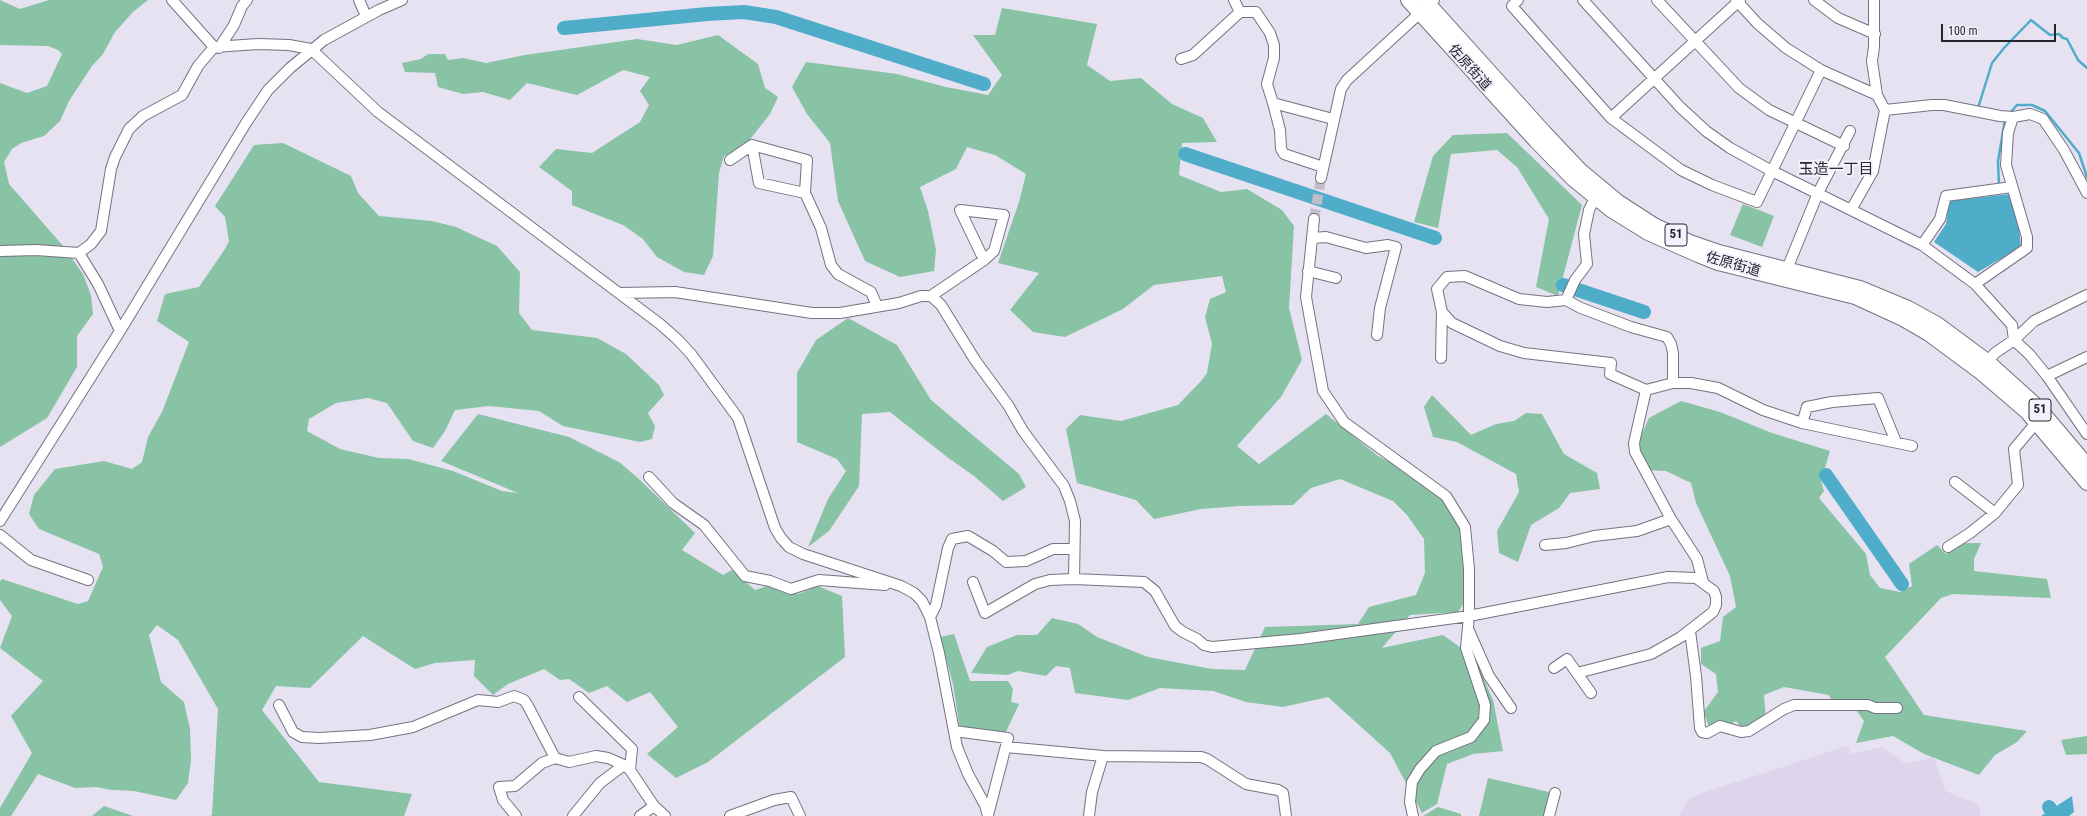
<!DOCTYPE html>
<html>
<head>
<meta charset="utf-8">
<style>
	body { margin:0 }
	#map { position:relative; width:2087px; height:816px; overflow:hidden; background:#e7e2f2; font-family:"Roboto Condensed",sans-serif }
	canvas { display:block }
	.scale { position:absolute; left:1941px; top:24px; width:115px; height:18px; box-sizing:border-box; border:2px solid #27252b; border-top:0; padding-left:5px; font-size:12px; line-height:14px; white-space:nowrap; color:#27252b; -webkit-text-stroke:3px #f4f0fd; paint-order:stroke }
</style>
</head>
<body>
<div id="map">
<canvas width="2087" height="816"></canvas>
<div class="scale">100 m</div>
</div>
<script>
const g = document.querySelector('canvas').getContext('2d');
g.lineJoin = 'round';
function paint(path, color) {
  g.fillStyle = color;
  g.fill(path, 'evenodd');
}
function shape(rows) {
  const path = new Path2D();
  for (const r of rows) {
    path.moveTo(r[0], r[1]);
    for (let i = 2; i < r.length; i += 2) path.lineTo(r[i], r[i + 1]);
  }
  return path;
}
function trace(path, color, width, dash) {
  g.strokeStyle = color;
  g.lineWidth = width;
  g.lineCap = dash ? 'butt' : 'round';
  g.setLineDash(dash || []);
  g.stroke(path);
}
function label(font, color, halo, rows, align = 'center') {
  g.font = font + ' "Roboto Condensed","Noto Sans JP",sans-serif';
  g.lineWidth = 4;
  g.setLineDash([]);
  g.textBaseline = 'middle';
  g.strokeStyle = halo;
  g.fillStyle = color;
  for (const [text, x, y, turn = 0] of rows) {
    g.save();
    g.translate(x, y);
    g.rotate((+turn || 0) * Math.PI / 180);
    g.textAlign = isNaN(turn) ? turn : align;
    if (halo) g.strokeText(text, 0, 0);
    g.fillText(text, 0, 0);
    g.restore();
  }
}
paint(shape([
	[1847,746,1851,754,1882,747,1906,764,1934,757,1945,791,1978,804,1981,816,1679,816,1688,800,1696,795]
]), '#ddd5ec');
paint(shape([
	[0,0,20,9,49,0,148,0,133,12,115,32,103,54,92,66,69,101,60,121,44,136,21,143,12,149,4,162,9,184,64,247,0,246,0,83,27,93,47,86,62,54,58,50,48,46,0,45],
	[1002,8,1097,24,1087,65,1110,81,1141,78,1172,104,1203,118,1217,142,1182,143,1179,175,1221,192,1247,189,1282,210,1294,226,1289,308,1302,360,1281,397,1237,446,1259,464,1326,414,1378,456,1421,478,1445,499,1462,527,1465,575,1464,603,1458,612,1410,615,1382,648,1443,635,1474,657,1493,700,1503,751,1473,754,1447,764,1437,804,1422,813,1390,753,1328,697,1283,707,1246,702,1213,691,1160,688,1128,700,1075,693,1070,668,1056,666,1046,676,1018,671,1008,675,971,673,987,647,1017,635,1037,635,1052,618,1078,624,1097,637,1148,657,1212,669,1245,670,1265,627,1358,624,1369,607,1416,595,1425,573,1424,539,1407,515,1393,501,1340,479,1311,488,1293,505,1240,506,1201,509,1154,519,1136,500,1077,483,1066,429,1080,415,1121,421,1178,405,1201,381,1207,373,1212,344,1205,317,1210,299,1226,292,1222,276,1154,285,1123,309,1065,337,1033,332,1010,310,1039,273,998,263,1019,202,1026,174,995,155,967,147,956,169,920,187,928,211,936,250,934,271,900,277,865,261,838,201,830,143,807,114,792,87,806,62,897,74,946,87,988,95,1002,75,973,35,995,35],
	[718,35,758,64,765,88,778,97,770,114,744,147,724,156,719,173,713,256,704,275,684,272,657,257,643,239,623,225,572,205,572,191,539,167,556,149,592,153,640,122,649,105,640,91,650,77,623,70,577,95,527,83,510,100,483,92,463,94,438,87,435,73,405,72,402,63,421,59,428,54,445,54,448,60,463,58,486,63,525,55,637,39,677,45],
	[1507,133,1582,205,1558,296,1536,287,1549,219,1517,167,1497,150,1451,154,1438,228,1414,222,1433,156,1453,135],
	[283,143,351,176,358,193,379,216,432,221,456,227,497,246,520,272,519,313,532,330,597,338,626,354,659,385,664,395,648,413,655,426,652,439,640,442,563,426,539,411,489,406,455,410,445,431,433,448,413,441,387,403,368,398,336,403,309,419,307,431,340,449,379,458,408,459,453,471,502,491,518,493,441,461,478,414,569,437,619,462,639,479,695,533,682,550,723,575,732,570,755,590,767,586,798,594,818,586,842,596,845,657,708,762,676,778,647,754,678,727,650,692,627,702,607,686,589,693,569,679,560,680,544,669,508,684,493,695,474,676,475,660,435,663,415,669,363,636,310,688,276,686,262,710,319,782,412,794,404,816,210,816,212,815,218,709,178,640,157,625,149,635,161,682,184,702,190,729,191,760,188,783,176,800,134,791,112,790,96,787,75,788,38,774,11,816,0,816,0,808,32,753,11,716,43,681,0,648,12,616,0,600,0,582,2,579,78,604,88,601,103,567,99,554,39,529,29,514,34,495,55,469,104,461,132,469,142,462,148,437,162,412,189,342,157,321,165,294,199,287,225,249,229,241,225,217,215,206,254,145],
	[1743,204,1774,216,1762,247,1730,235],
	[0,255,71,257,83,274,91,295,93,314,77,336,77,367,47,418,0,447],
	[848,318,897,345,931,400,1019,474,1026,487,1003,501,974,476,947,457,890,412,862,414,859,486,829,531,808,547,828,499,846,471,837,459,797,442,797,373,816,340],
	[1432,395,1471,435,1496,424,1514,421,1526,413,1542,414,1564,454,1597,473,1600,489,1570,493,1559,508,1531,525,1518,562,1499,553,1497,531,1519,492,1516,474,1457,442,1433,437,1424,407],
	[1681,401,1720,412,1772,433,1830,451,1821,481,1824,491,1819,498,1866,554,1870,575,1880,588,1900,592,1912,586,1909,564,1937,545,1946,554,1965,543,1981,543,1974,559,1974,571,2047,579,2051,598,1953,594,1941,598,1885,657,1924,715,2027,731,2017,742,1995,755,1979,775,1924,754,1893,736,1856,743,1864,721,1856,710,1835,708,1829,695,1784,687,1764,695,1766,721,1749,737,1736,721,1711,735,1704,711,1718,692,1716,674,1701,664,1701,648,1720,641,1723,617,1736,607,1730,576,1696,503,1691,483,1666,471,1645,470,1638,443,1649,418],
	[954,634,970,681,1008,681,1013,689,1011,702,1019,704,1005,734,960,730,953,684,940,637],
	[2087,736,2087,754,2066,755,2061,740],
	[1488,778,1549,792,1544,816,1479,816],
	[104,806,133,816,92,816],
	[1438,807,1461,814,1461,816,1423,816]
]), '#87c3a4');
paint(shape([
	[2010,194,2018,218,2021,247,1978,272,1934,242,1946,224,1949,201],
	[2072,796,2074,812,2069,816,2041,816]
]), '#4fadca');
trace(shape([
	[1978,108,1992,63,2004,48,2031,20,2050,35,2059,34,2063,38,2067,39,2078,60,2087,68],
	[2009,114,2017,105,2032,105,2045,111,2079,153,2087,177],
	[1999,186,1998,161,2005,120]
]), '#4fadca', 2.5);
trace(shape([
	[564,28,707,14,744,12,776,17,984,84],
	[1185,154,1435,238],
	[1563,285,1644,312],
	[1826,475,1902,584],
	[2049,807,2055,816]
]), '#4fadca', 14);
trace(shape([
	[1314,219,1321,178]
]), '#c1bcca', 10, [10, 5]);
const minor = shape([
	[172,0,214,47,258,44,289,45,311,49,378,112,660,324,677,339,691,354,738,418,775,528,781,538,789,547,803,554,901,586,914,593,922,601,930,617,939,653,957,747,968,774,985,805,988,816],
	[359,0,366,16],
	[1234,0,1240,12],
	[1518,0,1512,6,1611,118,1681,170,1712,185,1757,202,1821,70],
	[1583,0,1680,107,1706,131,1730,148,1770,170,1922,245,1975,284,2012,325,2014,340,2030,355,2047,376,2087,434],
	[1657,0,1739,88,1769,110,1844,146],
	[1736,0,1757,23,1786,48,1821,70,1877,95],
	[1814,0,1838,18,1875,34],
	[219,48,234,25,242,6,247,0],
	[1181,59,1193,55,1240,12,1256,12,1270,33,1274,45,1274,58,1267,84,1273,103,1333,119],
	[1273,103,1280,130,1281,149,1284,154,1323,167],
	[1885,110,1932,105,1944,105,2000,116,2013,117],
	[1611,118,1740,0],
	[752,145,759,183,805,193],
	[730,160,752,145,807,160,805,193,821,228,831,265,838,274,871,292,877,306],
	[1321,178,1341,89,1347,80,1434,0],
	[1851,210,1873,171,1885,110,1877,95,1872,61,1874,47,1874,0],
	[1314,219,1306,297,1323,391,1344,422,1446,496,1465,527,1469,569,1469,616,1466,648,1485,705,1484,720,1471,737,1436,751,1420,769,1412,782,1410,802,1413,816],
	[1312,238,1326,237,1366,248,1388,245,1396,247,1380,308,1377,335],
	[1922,245,1940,219,1946,196,2012,187],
	[0,251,36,250,79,253,91,244,101,231,111,169,115,157,129,129,143,116,182,95,198,66,214,47],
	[79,253,98,284,120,331],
	[1787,269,1818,193,1850,131],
	[1308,271,1336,278],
	[1975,284,2027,248,2027,237,2006,165,2008,133,2013,117,2030,114,2043,119,2064,150,2087,193],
	[619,293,675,292,812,313,840,313,899,303,921,296,931,296,941,305,975,360,1008,405,1023,431,1064,486,1070,501,1075,521,1074,579,1144,582,1155,591,1175,626,1183,632,1197,639,1204,645,1212,647,1301,639,1469,616,1668,577,1696,578,1714,591,1716,597,1716,605,1713,612,1681,637,1651,654,1577,673],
	[931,296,984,260,960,210,1004,215,994,251,984,260],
	[1566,300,1575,280,1587,264,1584,234,1589,210,1595,198],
	[1441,358,1442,312],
	[1984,365,1995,353,2014,340,2034,321,2087,295],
	[2047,376,2087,357],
	[1673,383,1673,353,1671,344,1667,337,1631,327,1581,308,1566,300,1547,302,1519,299,1465,276,1447,277,1437,289,1442,312,1452,323,1500,346,1524,353,1611,363,1610,374,1646,390,1673,383,1691,383,1718,388,1763,410,1802,423,1912,446],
	[1646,390,1634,443,1635,452,1671,519,1697,559,1703,582],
	[1802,423,1807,407,1832,402,1878,398,1896,442],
	[649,477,673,503,704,525,745,576,770,581,791,589,819,580,885,585],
	[1955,482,1995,513],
	[0,521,120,331,246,123,268,90,290,68,324,40,379,10,402,0],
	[0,535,31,560,88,580],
	[1545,545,1566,543,1594,536,1637,531,1671,519],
	[1948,547,1970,533,1995,513,2018,485,2014,449,2036,423],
	[973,582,985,613,1035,584,1050,580,1074,579],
	[930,617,936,605,948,548,952,539,968,536,993,551,1006,562,1026,561,1053,549,1073,549],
	[1469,631,1489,676,1511,708],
	[1690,631,1696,676,1700,728,1702,732,1707,733,1720,726,1741,732,1749,731,1784,709,1794,705,1868,705,1875,708,1897,708],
	[1554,668,1567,659,1591,693],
	[579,697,632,749,630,770],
	[279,705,293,732,302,737,319,738,370,735,413,727,478,700,498,702,514,696,524,700,528,706,555,758,569,762,596,756,608,758,624,765,630,770,654,806,665,816],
	[954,731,1008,738,988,815],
	[1006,747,1103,756,1201,757,1207,759,1246,784,1278,790,1283,793,1286,816],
	[516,816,503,800,499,787,515,786,542,763,555,758],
	[573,816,600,783,624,765],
	[640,816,654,806],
	[730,816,774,800,791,797,800,816],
	[1089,816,1092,792,1103,756],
	[1549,816,1555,793]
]);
const highway = shape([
	[1408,0,1536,141,1573,179,1611,210,1648,233,1698,255,1718,263,1855,297,1903,319,1929,334,1979,371,2027,412,2087,483],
	[1425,0,1545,133,1581,171,1617,201,1654,225,1690,242,1719,252,1860,288,1908,308,1937,324,1987,361,2038,407,2087,465]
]);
trace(minor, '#767180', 12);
trace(highway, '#767180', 16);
trace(minor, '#fff', 10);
trace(highway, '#fff', 14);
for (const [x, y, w] of [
	[1676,235,22],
	[2040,410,22]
]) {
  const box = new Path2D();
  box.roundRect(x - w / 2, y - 11, w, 22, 3);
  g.fillStyle = '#f4f0fd';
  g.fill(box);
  trace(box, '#27252b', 1);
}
label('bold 13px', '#27252b', null, [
	["51",1676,235],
	["51",2040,410]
]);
label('14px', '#27252b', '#f4f0fd', [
	["佐原街道",1469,68,48],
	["佐原街道",1733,265,16]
]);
label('15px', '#27252b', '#f4f0fd', [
	["玉造一丁目",1836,170]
]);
</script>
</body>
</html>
